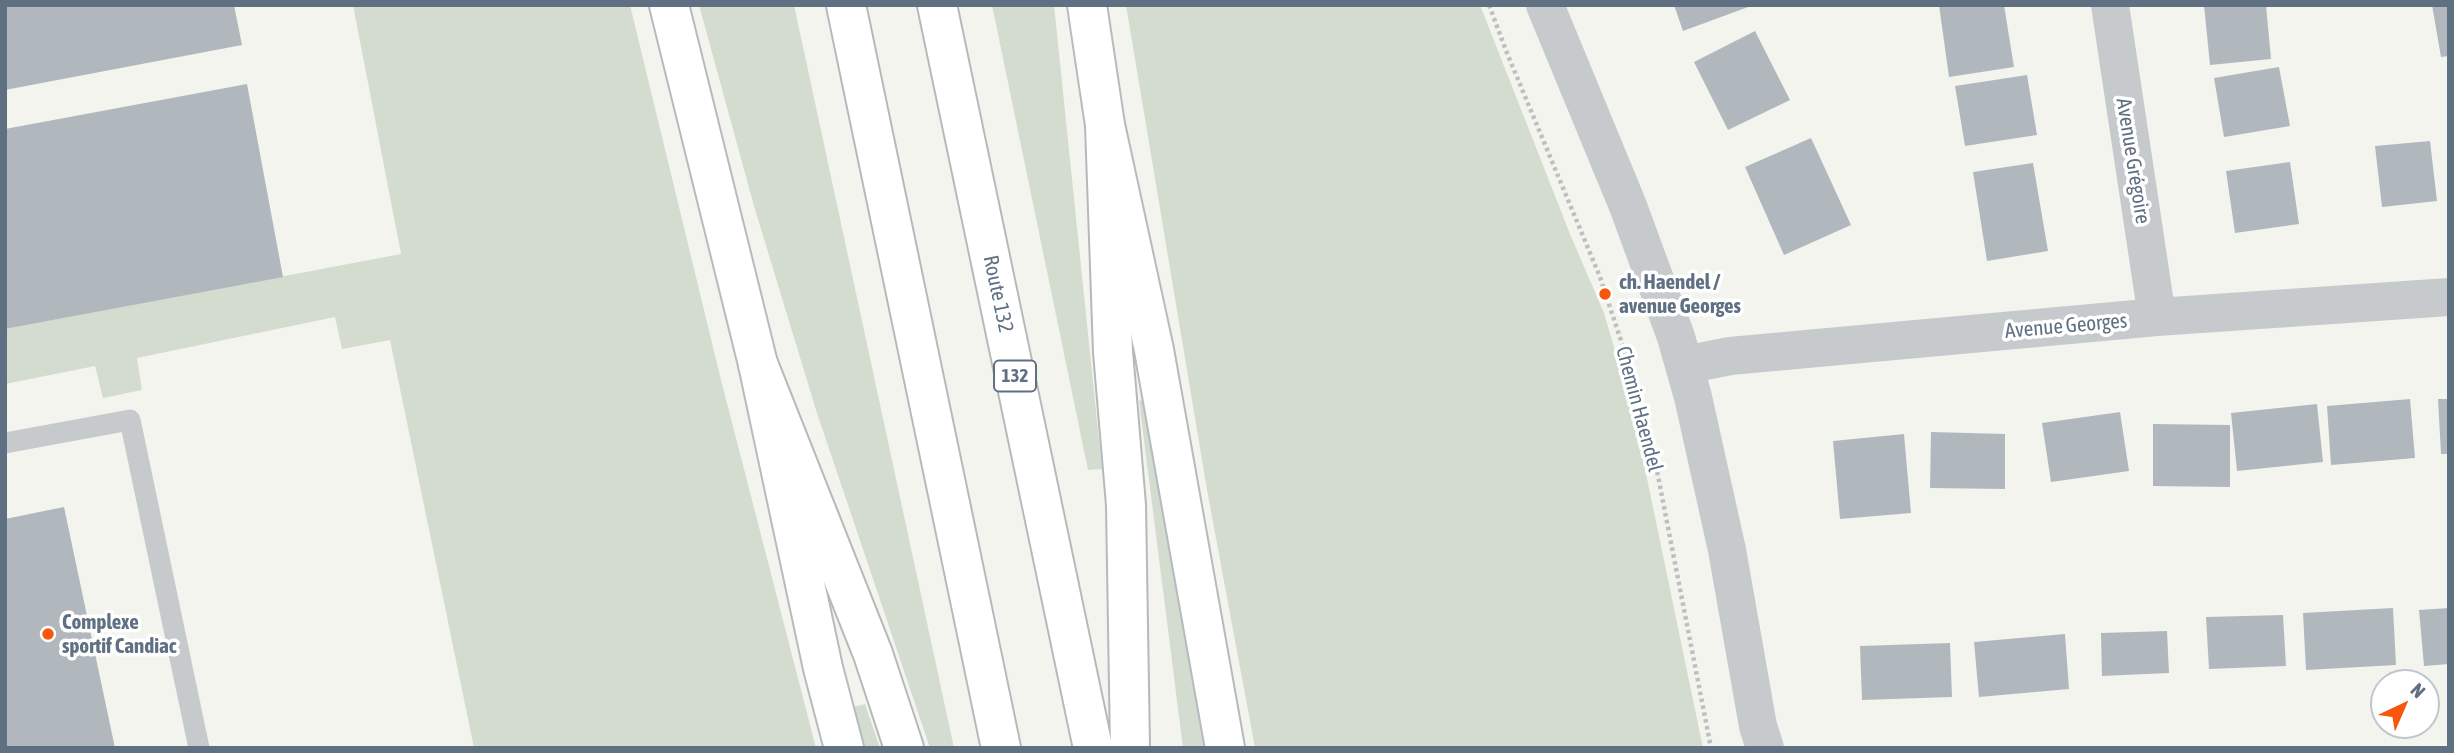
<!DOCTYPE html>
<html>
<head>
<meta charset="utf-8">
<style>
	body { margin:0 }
	#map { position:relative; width:2454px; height:753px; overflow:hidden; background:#f4f4ef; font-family:"Asap Condensed",sans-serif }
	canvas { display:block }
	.frame { position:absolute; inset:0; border:7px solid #5f7083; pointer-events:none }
	.north { position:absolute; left:2370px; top:669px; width:70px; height:70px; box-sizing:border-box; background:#fff; border:2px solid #bfc6cd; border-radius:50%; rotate:44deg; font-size:19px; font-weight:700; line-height:28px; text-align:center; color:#5f7083 }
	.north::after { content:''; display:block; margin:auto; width:24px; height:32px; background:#f6570d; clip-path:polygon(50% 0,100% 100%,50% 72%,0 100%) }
</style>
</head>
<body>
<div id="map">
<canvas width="2454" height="753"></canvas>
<div class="frame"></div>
<div class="north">N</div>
</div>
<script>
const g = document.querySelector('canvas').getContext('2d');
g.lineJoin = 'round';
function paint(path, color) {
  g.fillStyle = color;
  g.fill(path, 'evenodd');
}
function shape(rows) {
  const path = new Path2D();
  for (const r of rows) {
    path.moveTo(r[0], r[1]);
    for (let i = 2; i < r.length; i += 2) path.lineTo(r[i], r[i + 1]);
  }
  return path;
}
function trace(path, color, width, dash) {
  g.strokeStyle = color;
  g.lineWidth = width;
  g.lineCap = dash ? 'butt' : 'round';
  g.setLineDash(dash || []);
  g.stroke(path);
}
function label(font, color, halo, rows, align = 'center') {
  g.font = font + ' "Asap Condensed",sans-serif';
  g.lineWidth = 7;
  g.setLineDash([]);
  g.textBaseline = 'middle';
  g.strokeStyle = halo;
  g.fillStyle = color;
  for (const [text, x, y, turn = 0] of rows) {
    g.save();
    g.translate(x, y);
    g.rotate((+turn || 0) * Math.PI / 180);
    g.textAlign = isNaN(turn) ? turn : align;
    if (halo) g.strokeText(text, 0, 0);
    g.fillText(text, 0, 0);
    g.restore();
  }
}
paint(shape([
	[353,5,630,5,721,380,816,748,474,748,390,340,342,349,335,317,137,358,142,390,103,398,95,366,5,384,5,329,401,254],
	[699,5,794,5,954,748,930,748,816,410,754,206],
	[992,5,1054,5,1102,469,1088,470],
	[1126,5,1480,5,1570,234,1604,313,1633,411,1703,748,1255,748,1207,490],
	[1144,399,1208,748,1183,748,1139,401],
	[865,704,880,748,863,748,853,707]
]), '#d3dccf');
paint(shape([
	[5,5,234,5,242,45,5,90],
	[1674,5,1751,5,1751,6,1683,31],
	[1939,5,2004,5,2014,67,1949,77],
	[2204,5,2266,5,2271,59,2210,65],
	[2432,5,2449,5,2449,56,2441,57],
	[1755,31,1790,100,1728,130,1694,62],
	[2279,67,2290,126,2224,137,2214,78],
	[2027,75,2037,135,1965,146,1955,86],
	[247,84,283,277,5,329,5,129],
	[1811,138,1851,225,1784,255,1745,167],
	[2430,141,2437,201,2382,207,2375,146],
	[2290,162,2299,224,2235,233,2226,171],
	[2033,163,2048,251,1987,261,1973,172],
	[2410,399,2415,458,2331,465,2327,406],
	[2438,399,2449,399,2449,454,2441,454],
	[2317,404,2323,462,2237,471,2231,413],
	[2120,412,2129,471,2051,482,2042,423],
	[2153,424,2230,425,2230,487,2153,486],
	[1931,432,2005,434,2005,489,1930,488],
	[1904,434,1911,513,1840,519,1833,441],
	[64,507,115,748,5,748,5,519],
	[2393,608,2396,665,2306,670,2303,613],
	[2449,608,2449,664,2424,666,2419,610],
	[2283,615,2286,666,2209,669,2206,617],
	[2167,631,2169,673,2102,676,2101,633],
	[2065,634,2069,689,1979,697,1974,642],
	[1950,643,1952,697,1862,700,1860,646]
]), '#b1b8bd');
const secondary = shape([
	[669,5,758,364,823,668,844,748],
	[1087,5,1105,125,1154,350,1225,748]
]);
const highway = shape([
	[846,5,1001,748],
	[937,5,1093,748],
	[1105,125,1113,352,1126,505,1130,748],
	[758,364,873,654,904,748]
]);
trace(secondary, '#b6bbc0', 42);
trace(highway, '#b6b9bc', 42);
trace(shape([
	[1489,5,1507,53,1600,277,1629,365,1645,419,1658,476,1711,748]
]), '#bebfc1', 4.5, [3.5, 3.5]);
trace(shape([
	[5,443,130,420,199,748]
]), '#c7cacd', 21);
trace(shape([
	[1545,5,1628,206,1676,337,1693,397,1727,550,1758,726,1765,748],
	[2110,5,2157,317],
	[1685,365,1730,356,2157,317,2449,297]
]), '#c7cacd', 38);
trace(secondary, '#fff', 38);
trace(highway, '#fff', 38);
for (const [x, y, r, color] of [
	[1605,294,7,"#f6570d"],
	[48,634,7,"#f6570d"]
]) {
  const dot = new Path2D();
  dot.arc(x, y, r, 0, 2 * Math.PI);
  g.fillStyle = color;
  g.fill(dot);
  trace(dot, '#fff', 2.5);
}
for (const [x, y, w] of [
	[1015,376,42]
]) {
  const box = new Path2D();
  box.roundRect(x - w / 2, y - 15.5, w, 31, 5);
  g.fillStyle = '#fff';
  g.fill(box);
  trace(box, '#5f7083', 2);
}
label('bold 19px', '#5f7083', null, [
	["132",1015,376]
]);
label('21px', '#5f7083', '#fff', [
	["Avenue Grégoire",2133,161,81],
	["Route 132",998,294,78],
	["Avenue Georges",2066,326,-5],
	["Chemin Haendel",1639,409,75]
]);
label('bold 21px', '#5f7083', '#fff', [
	["ch. Haendel /",1619,282],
	["avenue Georges",1619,306],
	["Complexe",62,622],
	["sportif Candiac",62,646]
], 'left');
</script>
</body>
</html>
